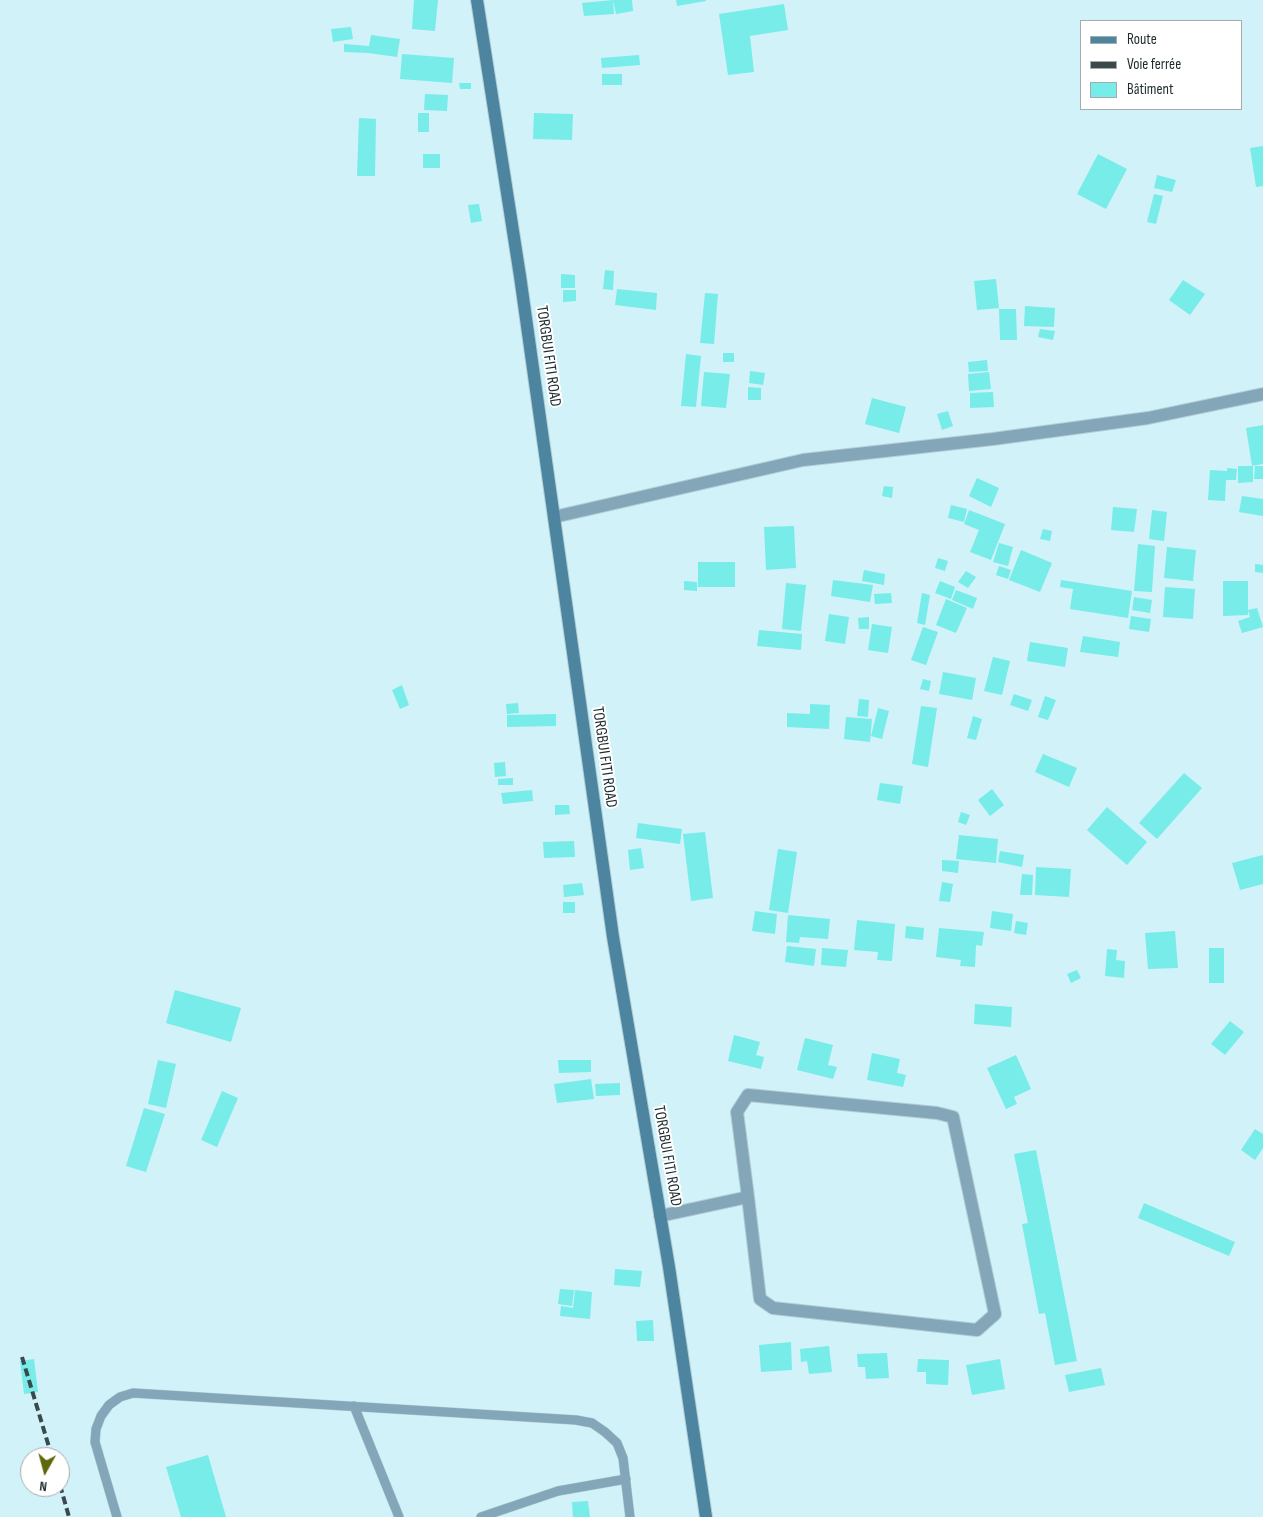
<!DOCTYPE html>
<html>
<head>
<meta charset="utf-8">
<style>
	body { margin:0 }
	#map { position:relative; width:1263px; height:1517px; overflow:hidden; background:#d1f2f9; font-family:"Sofia Sans Condensed",sans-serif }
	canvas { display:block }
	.legend { position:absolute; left:1080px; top:20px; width:162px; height:90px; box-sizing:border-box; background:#fff; border:1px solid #a6abac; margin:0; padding:6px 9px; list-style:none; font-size:15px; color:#202d30 }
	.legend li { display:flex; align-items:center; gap:10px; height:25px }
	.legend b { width:25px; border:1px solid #a6abac }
	.north { position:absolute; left:20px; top:1447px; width:50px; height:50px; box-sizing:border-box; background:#fff; border:1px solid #a6abac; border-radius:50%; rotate:187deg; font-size:14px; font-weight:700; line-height:20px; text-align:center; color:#202d30 }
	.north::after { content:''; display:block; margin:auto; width:18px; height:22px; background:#60680a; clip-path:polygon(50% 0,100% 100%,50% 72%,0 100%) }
</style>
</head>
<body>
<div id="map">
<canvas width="1263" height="1517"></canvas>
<ul class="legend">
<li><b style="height:6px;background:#4d84a0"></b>Route</li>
<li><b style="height:6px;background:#39494c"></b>Voie ferrée</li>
<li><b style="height:14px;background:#77ece8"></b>Bâtiment</li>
</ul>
<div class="north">N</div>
</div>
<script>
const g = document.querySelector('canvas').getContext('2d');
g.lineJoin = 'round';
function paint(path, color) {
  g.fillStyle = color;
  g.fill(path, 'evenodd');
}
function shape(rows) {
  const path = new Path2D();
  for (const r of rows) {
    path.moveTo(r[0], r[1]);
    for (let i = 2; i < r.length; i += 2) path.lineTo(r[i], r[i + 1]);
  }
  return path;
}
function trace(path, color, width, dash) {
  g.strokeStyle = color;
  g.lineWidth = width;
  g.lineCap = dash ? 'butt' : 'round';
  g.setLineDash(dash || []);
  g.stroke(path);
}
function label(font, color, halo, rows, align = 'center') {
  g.font = font + ' "Sofia Sans Condensed",sans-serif';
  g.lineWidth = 4;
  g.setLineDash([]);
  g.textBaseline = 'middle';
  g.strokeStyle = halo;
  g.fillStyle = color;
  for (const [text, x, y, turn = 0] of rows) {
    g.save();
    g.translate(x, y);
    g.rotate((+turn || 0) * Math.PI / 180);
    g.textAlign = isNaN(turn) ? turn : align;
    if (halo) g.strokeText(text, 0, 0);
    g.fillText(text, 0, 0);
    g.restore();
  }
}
paint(shape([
	[414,0,438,0,435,31,412,29],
	[613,0,632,0,633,11,616,14],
	[613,0,614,14,584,16,582,3],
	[676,0,706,0,706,1,677,6],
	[784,4,788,30,750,36,754,72,728,75,719,14],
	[351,27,353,39,333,42,331,29],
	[371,35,400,39,397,57,368,53,344,52,344,44,369,46],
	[402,54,454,58,452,83,400,79],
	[639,55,640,65,602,68,601,58],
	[602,74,622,74,622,85,602,85],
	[459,83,471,83,471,89,460,89],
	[425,94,448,95,447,111,424,110],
	[418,113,429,113,429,132,418,132],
	[534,113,573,114,572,140,533,139],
	[359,118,376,119,375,176,357,176],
	[1263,146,1263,186,1256,187,1250,148],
	[423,154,440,154,440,168,423,168],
	[1098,154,1127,169,1106,209,1077,194],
	[1157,175,1176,180,1172,192,1154,188],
	[1154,194,1163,196,1156,224,1147,222],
	[479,204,482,221,471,223,468,205],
	[605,270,614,271,613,290,603,289],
	[561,274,575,275,575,288,561,288],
	[996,279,999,308,977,310,974,281],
	[1183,280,1205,294,1190,315,1169,300],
	[617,289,657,293,656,310,615,305],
	[563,290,576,290,576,301,563,302],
	[705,293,718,294,714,344,700,343],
	[1025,306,1055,308,1054,327,1024,326],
	[999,309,1016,309,1017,340,1000,340],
	[1040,329,1055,331,1053,340,1038,337],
	[723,353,734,353,734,362,723,362],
	[686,354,701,356,696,407,681,406],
	[987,360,988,371,969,372,968,362],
	[750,371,765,373,763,385,749,383],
	[704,372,730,374,726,408,701,406],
	[989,372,991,389,969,391,968,374],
	[748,387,761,388,761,400,748,400],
	[993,392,994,407,970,408,970,393],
	[872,398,906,407,899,433,865,424],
	[948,411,953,426,942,430,937,414],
	[1263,425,1263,464,1252,466,1246,428],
	[1238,466,1253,466,1253,482,1238,483],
	[1255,466,1263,466,1263,479,1254,479],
	[1227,468,1237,469,1236,480,1226,480,1225,501,1208,500,1210,470,1227,471],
	[977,478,999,488,991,507,969,496],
	[884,486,893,487,892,498,882,496],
	[1242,496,1263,499,1263,516,1239,512],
	[951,505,967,509,964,522,948,518],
	[1113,507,1137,509,1134,532,1111,530],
	[969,510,1005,524,991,560,970,552,979,530,964,524],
	[1152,510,1167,512,1164,541,1149,539],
	[794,526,796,568,766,570,764,527],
	[1043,529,1052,531,1050,541,1040,539],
	[999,543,1013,547,1008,566,993,562],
	[1138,544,1155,546,1152,592,1134,591],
	[1167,547,1196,550,1193,581,1164,578],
	[1021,550,1052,563,1040,592,1009,580],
	[938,558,948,561,945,571,935,568],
	[698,562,735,562,735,587,698,587],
	[1255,564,1263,565,1263,573,1255,572],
	[999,566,1011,570,1008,579,996,575],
	[864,570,885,574,884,585,862,581],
	[966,571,976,577,968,588,958,582],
	[833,580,873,585,870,602,831,596],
	[1061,580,1132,591,1128,618,1070,609,1073,589,1060,587],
	[684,581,697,582,697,591,684,590],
	[940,581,955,587,951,599,935,593],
	[1223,581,1248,581,1248,615,1223,616],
	[786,583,806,585,801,631,782,629],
	[1165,587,1195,589,1193,619,1163,617],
	[956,590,977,598,973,609,952,600],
	[891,593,892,603,875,604,874,594],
	[922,593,930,595,925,625,917,623],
	[1134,597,1152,600,1150,613,1132,610],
	[946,599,967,608,956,633,936,625],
	[1257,608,1263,627,1242,633,1238,621,1250,617,1248,610],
	[829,614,849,617,845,644,825,641],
	[1131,616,1151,619,1149,632,1129,629],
	[869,617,869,629,859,629,858,618],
	[872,624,892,627,888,653,868,650],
	[923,627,938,632,926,665,911,660],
	[759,630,802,634,801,650,757,646],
	[1083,636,1120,642,1118,657,1080,652],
	[1030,642,1068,648,1065,667,1027,661],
	[993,657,1010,661,1002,695,984,691],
	[943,672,976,678,972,700,939,694],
	[923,679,931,681,929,691,920,689],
	[402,685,409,705,400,709,392,690],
	[1014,694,1032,700,1028,711,1010,705],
	[1045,696,1056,700,1048,720,1038,717],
	[859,699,869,700,868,717,857,716],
	[518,703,519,713,507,714,506,704],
	[810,704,830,705,829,729,787,727,787,713,810,714],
	[921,706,937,708,928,767,912,764],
	[878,708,889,711,882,739,871,736],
	[556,714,556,726,507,727,507,715],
	[973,716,982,719,976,740,967,738],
	[846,717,872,719,870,742,844,739],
	[1043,754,1077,768,1069,787,1035,772],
	[505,762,506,776,495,777,494,763],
	[1184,773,1202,788,1157,839,1139,823],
	[513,778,513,785,498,785,498,779],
	[880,783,903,786,900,804,877,800],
	[992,789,1004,805,990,816,978,800],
	[532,790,533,801,503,804,501,793],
	[555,805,569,805,570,814,555,815],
	[1107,807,1147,842,1127,865,1087,830],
	[961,812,970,815,966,825,958,822],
	[638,823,682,829,680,844,636,838],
	[705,832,713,898,691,901,683,834],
	[959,835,998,839,996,863,956,859],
	[574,841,575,857,544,858,543,842],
	[641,848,644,868,630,870,628,850],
	[778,849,797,852,788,913,769,910],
	[1000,851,1024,855,1022,867,998,862],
	[1263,855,1263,884,1240,890,1232,863],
	[942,860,959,861,958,873,942,871],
	[1036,867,1071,869,1069,897,1035,895],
	[1022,874,1033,875,1032,895,1020,895],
	[942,882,953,884,950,902,939,901],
	[582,883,584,895,564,897,563,885],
	[563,902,575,902,575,913,563,913],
	[755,911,777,914,775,934,752,931],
	[992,911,1013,914,1011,931,990,928],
	[788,915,830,919,828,939,800,937,799,943,786,942],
	[857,920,895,924,892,961,877,960,878,952,854,950],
	[1016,921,1028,923,1026,935,1014,933],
	[906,926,924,928,923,940,905,938],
	[939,928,984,932,982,946,976,945,975,967,960,966,961,960,936,957],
	[1175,931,1178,968,1148,969,1145,933],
	[787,946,816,949,814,966,785,962],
	[822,948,848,950,846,967,821,965],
	[1209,948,1224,948,1224,983,1209,983],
	[1107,949,1117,950,1116,960,1125,961,1124,978,1105,976],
	[1077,970,1081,978,1071,983,1067,974],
	[175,990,241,1008,231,1042,166,1023],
	[975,1004,1012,1007,1011,1027,974,1024],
	[1230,1021,1244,1032,1225,1055,1211,1044],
	[734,1035,760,1042,756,1055,764,1057,761,1069,728,1061],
	[805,1038,833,1045,828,1065,837,1067,833,1079,797,1070],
	[872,1053,900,1059,897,1073,906,1075,903,1087,867,1080],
	[1016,1055,1031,1089,1014,1097,1017,1104,1006,1109,987,1068],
	[158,1060,176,1064,166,1108,148,1104],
	[558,1060,591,1060,591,1072,559,1073],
	[591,1079,594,1099,557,1103,554,1084],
	[620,1083,620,1095,596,1096,595,1084],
	[222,1091,238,1098,217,1147,201,1140],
	[144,1108,165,1114,146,1172,126,1166],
	[1255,1129,1263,1134,1263,1148,1255,1160,1241,1150],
	[1036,1150,1077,1361,1055,1365,1045,1313,1039,1314,1022,1224,1028,1223,1014,1154],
	[1144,1203,1235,1242,1229,1256,1138,1218],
	[615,1269,642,1271,640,1287,614,1285],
	[560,1289,574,1290,572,1306,558,1304],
	[575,1290,592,1292,590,1319,560,1316,561,1306,573,1308],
	[653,1320,654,1341,637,1341,636,1321],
	[791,1342,792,1370,761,1372,759,1345],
	[829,1346,832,1372,809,1374,807,1361,801,1362,800,1349],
	[887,1353,889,1378,866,1379,865,1367,858,1367,857,1354],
	[34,1359,38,1392,24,1394,20,1361],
	[918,1359,949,1360,948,1385,926,1384,926,1372,917,1372],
	[1000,1359,1005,1389,972,1395,966,1365],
	[1101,1368,1105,1385,1069,1392,1065,1375],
	[208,1455,226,1517,181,1517,166,1467],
	[588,1501,590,1517,573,1517,572,1502]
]), '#77ece8');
const lane = shape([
	[354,1406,399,1517],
	[117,1517,95,1442,96,1429,101,1416,109,1405,120,1397,133,1393,576,1420,592,1423,605,1432,617,1443,623,1458,630,1517],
	[481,1517,558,1491,626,1479]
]);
const street = shape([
	[554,517,803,460,993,439,1148,418,1263,394],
	[660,1216,748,1197,760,1299,773,1308,977,1330,995,1314,953,1117,937,1113,748,1095,737,1112,748,1197]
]);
const secondary = shape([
	[477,0,520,276,613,937,669,1267,706,1517]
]);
trace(lane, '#b1cfd5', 10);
trace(street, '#b1cfd5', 14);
trace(secondary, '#b1cfd5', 14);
trace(lane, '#83a6b9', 9);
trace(street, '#83a6b9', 12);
trace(secondary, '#4d84a0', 12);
trace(shape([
	[22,1357,52,1457],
	[60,1485,69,1517]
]), '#39494c', 4, [8, 4]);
label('16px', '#202d30', '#fff', [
	["TORGBUI FITI ROAD",548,356,82],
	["TORGBUI FITI ROAD",604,757,82],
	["TORGBUI FITI ROAD",667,1156,80]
]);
</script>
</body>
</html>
